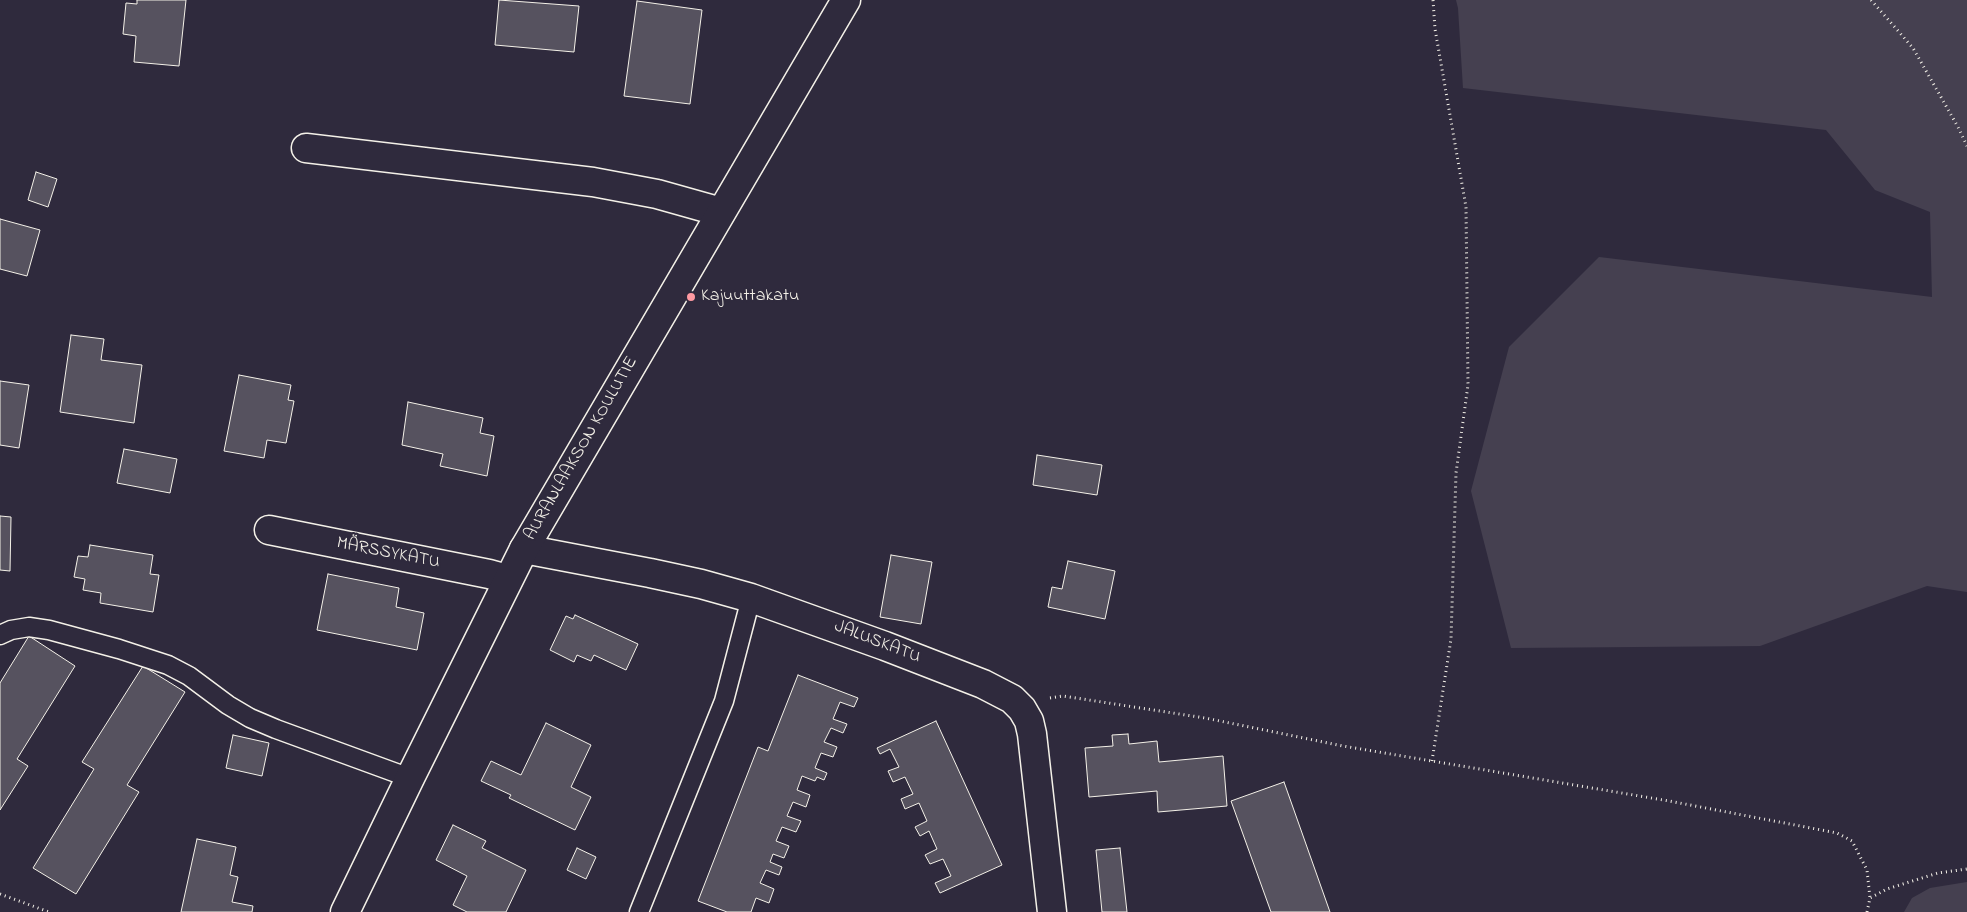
<!DOCTYPE html>
<html>
<head>
<meta charset="utf-8">
<style>
	body { margin:0 }
	canvas { display:block; background:#2f2a3d }
</style>
</head>
<body>
<canvas width="1967" height="912"></canvas>
<script>
const g = document.querySelector('canvas').getContext('2d');
g.lineJoin = 'round';
function paint(path, color) {
  g.fillStyle = color;
  g.fill(path, 'evenodd');
}
function shape(rows) {
  const path = new Path2D();
  for (const r of rows) {
    path.moveTo(r[0], r[1]);
    for (let i = 2; i < r.length; i += 2) path.lineTo(r[i], r[i + 1]);
  }
  return path;
}
function trace(path, color, width, dash) {
  g.strokeStyle = color;
  g.lineWidth = width;
  g.lineCap = dash ? 'butt' : 'round';
  g.setLineDash(dash || []);
  g.stroke(path);
}
function label(font, color, halo, rows, align = 'center') {
  g.font = font + ' "Indie Flower",sans-serif';
  g.lineWidth = 4.5;
  g.setLineDash([]);
  g.textBaseline = 'middle';
  g.strokeStyle = halo;
  g.fillStyle = color;
  for (const [text, x, y, turn = 0] of rows) {
    g.save();
    g.translate(x, y);
    g.rotate((+turn || 0) * Math.PI / 180);
    g.textAlign = isNaN(turn) ? turn : align;
    if (halo) g.strokeText(text, 0, 0);
    g.fillText(text, 0, 0);
    g.restore();
  }
}
paint(shape([
	[1456,0,1967,0,1967,592,1927,586,1760,646,1511,648,1471,491,1509,347,1599,257,1932,297,1930,212,1875,190,1826,130,1463,88,1458,8],
	[1967,882,1967,912,1904,912,1912,898,1930,888]
]), '#454050');
const building = shape([
	[137,0,186,0,179,66,134,62,136,36,123,34,126,3,137,4,137,0],
	[499,0,579,6,574,52,495,45,499,0],
	[637,1,702,10,690,104,624,96,637,1],
	[36,172,57,179,48,207,28,200,36,172],
	[0,219,40,230,27,276,0,269,0,219],
	[71,335,104,339,101,360,142,365,134,423,60,412,71,335],
	[239,375,291,385,288,400,294,401,286,443,267,440,264,458,224,451,239,375],
	[0,381,29,385,19,448,0,445,0,381],
	[408,402,483,418,480,433,494,436,487,476,440,466,443,454,402,445,408,402],
	[124,449,177,459,170,493,117,483,124,449],
	[1037,455,1102,465,1097,495,1033,485,1037,455],
	[0,516,11,517,10,571,0,570,0,516],
	[90,545,153,555,150,574,159,575,153,612,100,603,101,593,83,590,85,579,74,577,78,556,88,557,90,545],
	[891,555,932,562,921,624,880,617,891,555],
	[1068,561,1115,571,1105,619,1048,607,1052,587,1062,589,1068,561],
	[328,574,399,588,396,607,424,613,417,650,317,630,328,574],
	[575,615,638,644,626,670,594,655,591,661,577,655,574,662,550,650,566,616,573,619,575,615],
	[29,636,75,666,17,759,28,766,0,810,0,683,29,636],
	[143,666,185,692,127,785,139,792,76,894,33,868,94,769,82,762,143,666],
	[798,675,858,698,854,707,840,702,833,719,847,724,843,733,831,728,824,742,837,747,833,757,821,753,815,768,827,773,824,780,817,777,815,781,802,776,797,790,810,795,806,807,793,802,787,816,801,821,796,832,782,827,776,841,789,846,784,858,773,854,770,862,782,867,779,875,766,870,760,883,774,889,769,903,756,898,751,912,727,912,698,901,758,747,768,751,798,675],
	[936,721,1002,865,940,893,935,883,951,876,943,859,930,864,925,855,937,849,929,831,920,836,915,827,927,821,919,803,905,809,901,799,913,794,905,777,893,782,888,771,899,767,890,749,880,754,877,748,936,721],
	[546,723,591,745,571,787,591,797,575,830,509,798,511,795,481,781,491,761,521,775,546,723],
	[1128,734,1129,744,1157,741,1159,762,1223,756,1227,806,1158,812,1157,791,1089,797,1085,748,1113,746,1112,735,1128,734],
	[233,735,269,743,262,776,226,768,233,735],
	[1284,782,1330,912,1271,912,1231,801,1284,782],
	[453,825,486,841,482,848,526,870,506,912,467,912,453,905,467,876,436,860,453,825],
	[197,839,236,847,230,875,238,877,232,902,253,906,252,912,181,912,197,839],
	[577,848,596,857,586,879,567,870,577,848],
	[1120,848,1127,912,1102,912,1096,850,1120,848]
]);
paint(building, '#56525f');
trace(building, '#f4f1e8', 1);
const service = shape([
	[0,635,11,630,29,627,49,630,119,649,168,665,189,676,228,705,250,718,276,729,410,778],
	[639,912,724,701,751,598]
]);
const minor = shape([
	[306,148,593,182,657,194,721,212],
	[269,530,489,574,507,579],
	[524,549,650,573,701,584,751,598,885,646,983,684,1012,699,1022,709,1029,721,1032,734,1052,912]
]);
const tertiary = shape([
	[345,912,410,778,524,549,846,0]
]);
trace(service, '#f4f1e8', 21);
trace(minor, '#f4f1e8', 31);
trace(tertiary, '#f4f1e8', 31);
trace(shape([
	[1871,0,1913,48,1958,127,1967,146],
	[1050,698,1063,696,1205,718,1343,746,1669,801,1837,833,1852,841,1867,870,1870,898],
	[1432,761,1451,639,1456,473,1468,385,1466,207,1435,29,1433,0],
	[0,894,49,912],
	[1867,912,1870,898,1887,889,1938,873,1967,869]
]), '#f4f1e8', 3, [1, 4]);
trace(service, '#2f2a3d', 18);
trace(minor, '#2f2a3d', 28);
trace(tertiary, '#2f2a3d', 28);
for (const [x, y, r, color] of [
	[691,297,5,"#ff9aa2"]
]) {
  const dot = new Path2D();
  dot.arc(x, y, r, 0, 2 * Math.PI);
  g.fillStyle = color;
  g.fill(dot);
  trace(dot, '#2f2a3d', 2);
}
label('18px', '#f4f1e8', '#2f2a3d', [
	["Kajuuttakatu",701,297]
], 'left');
label('18px', '#f4f1e8', '#2f2a3d', [
	["AURANLAAKSON KOULUTIE",582,449,-60],
	["MÄRSSYKATU",388,554,11],
	["JALUSKATU",877,643,21]
]);
</script>
</body>
</html>
